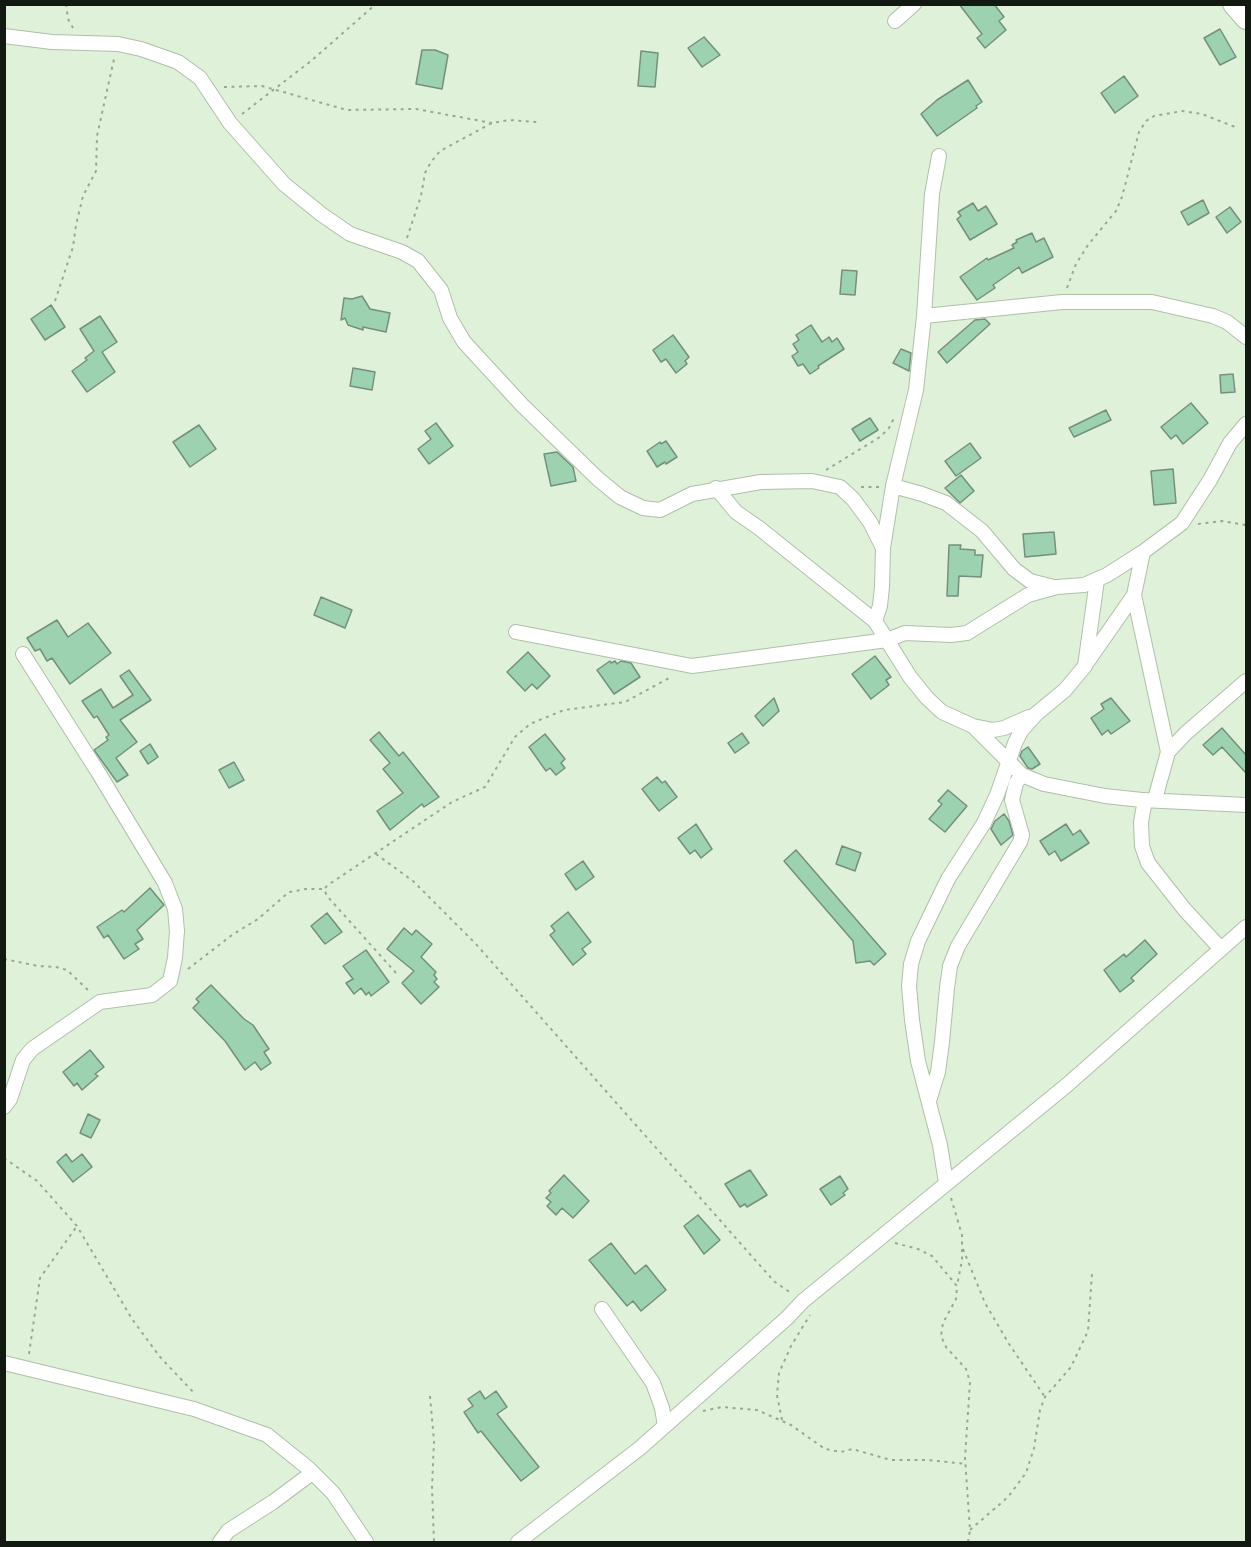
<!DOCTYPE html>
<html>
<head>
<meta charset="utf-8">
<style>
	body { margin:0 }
	#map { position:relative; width:1251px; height:1547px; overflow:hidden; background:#dff2d9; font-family:"Fira Sans",sans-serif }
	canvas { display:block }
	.frame { position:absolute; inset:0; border:6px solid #121910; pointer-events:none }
</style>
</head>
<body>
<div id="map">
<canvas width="1251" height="1547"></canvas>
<div class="frame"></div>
</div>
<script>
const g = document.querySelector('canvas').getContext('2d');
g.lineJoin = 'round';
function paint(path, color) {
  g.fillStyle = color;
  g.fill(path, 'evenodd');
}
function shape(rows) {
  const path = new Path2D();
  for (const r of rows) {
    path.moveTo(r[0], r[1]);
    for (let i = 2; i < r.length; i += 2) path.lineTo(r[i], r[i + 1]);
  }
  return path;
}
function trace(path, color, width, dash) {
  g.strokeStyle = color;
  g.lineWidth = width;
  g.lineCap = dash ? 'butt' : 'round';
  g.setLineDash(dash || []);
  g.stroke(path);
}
const building = shape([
	[959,4,994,4,1004,17,999,21,1006,30,985,48,977,38,982,34,959,4],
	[1220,29,1236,57,1220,65,1204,38,1220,29],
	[704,37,720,55,702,67,688,48,704,37],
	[422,50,435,50,448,55,442,89,416,84,422,50],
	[641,51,658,53,655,87,638,86,641,51],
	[1124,76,1138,96,1115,113,1101,93,1124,76],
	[968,80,982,102,976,106,977,108,937,136,921,114,937,100,968,80],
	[1203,200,1209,213,1188,225,1181,212,1203,200],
	[973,203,978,211,986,206,997,224,970,240,957,219,961,216,958,212,973,203],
	[1230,207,1241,222,1227,233,1216,217,1230,207],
	[1032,233,1036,242,1044,238,1053,257,1022,273,1019,267,993,285,995,288,977,300,960,277,987,258,988,260,1014,248,1012,245,1017,242,1016,240,1032,233],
	[842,270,857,271,855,295,840,294,842,270],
	[362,296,370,309,390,313,386,332,363,327,363,330,348,325,345,318,341,320,344,298,352,299,362,296],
	[51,305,65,327,45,340,31,319,51,305],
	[100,316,117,342,102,352,115,372,87,392,72,371,87,360,85,358,94,351,80,329,100,316],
	[985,319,990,324,947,363,938,352,975,320,985,319],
	[811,325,822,342,829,337,832,342,837,338,844,349,818,366,819,368,810,374,803,364,798,366,792,356,798,352,793,344,799,340,796,335,811,325],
	[673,335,689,357,685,361,687,364,676,373,666,359,661,362,653,350,673,335],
	[901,349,911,353,909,371,893,363,901,349],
	[353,368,375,372,372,390,350,386,353,368],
	[1233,374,1235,392,1221,393,1220,375,1233,374],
	[1191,403,1208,423,1183,444,1176,435,1171,439,1161,427,1191,403],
	[1106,410,1111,420,1074,437,1069,428,1106,410],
	[870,418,878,430,860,441,852,429,870,418],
	[436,423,453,446,429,464,418,449,431,439,425,431,436,423],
	[199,425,216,449,190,467,173,442,199,425],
	[666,441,677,457,666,464,665,462,657,467,647,451,660,442,661,444,666,441],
	[970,443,981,458,956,476,945,461,970,443],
	[557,452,573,467,576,481,551,486,544,454,557,452],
	[1173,469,1176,503,1154,505,1151,471,1173,469],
	[961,475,974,491,960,503,945,488,961,475],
	[1054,532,1056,554,1025,557,1023,534,1054,532],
	[949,545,961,545,960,549,975,550,975,555,983,555,981,577,959,576,958,596,947,596,949,545],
	[321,597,352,610,345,628,314,615,321,597],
	[57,620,68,637,88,623,111,653,70,684,52,658,47,661,40,649,35,651,27,638,57,620],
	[528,652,550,676,537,689,532,684,525,691,507,672,528,652],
	[875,656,891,677,886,680,889,685,871,699,852,674,875,656],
	[610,661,611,663,615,661,617,664,621,661,631,663,640,677,614,694,597,670,610,661],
	[129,670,151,700,120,720,137,742,116,758,128,775,117,782,94,750,108,740,106,737,109,735,97,716,94,718,82,701,101,689,113,708,133,695,120,676,129,670],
	[774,698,779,711,763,726,755,716,774,698],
	[1111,698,1130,721,1111,734,1108,730,1102,735,1091,718,1104,709,1101,704,1111,698],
	[1222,728,1246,755,1246,773,1222,747,1213,755,1203,745,1222,728],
	[379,732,399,756,403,752,439,797,424,807,422,804,390,830,377,811,403,793,383,769,390,763,370,740,379,732],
	[742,733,749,743,735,753,728,743,742,733],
	[545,734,565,759,561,763,565,768,556,775,550,768,546,771,529,747,545,734],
	[150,744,158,757,148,764,140,751,150,744],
	[1028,747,1040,764,1032,769,1028,768,1020,756,1022,751,1028,747],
	[234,762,244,780,229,788,219,770,234,762],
	[657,777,662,783,665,781,677,797,659,811,642,789,657,777],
	[948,790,967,806,945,832,929,819,942,804,938,801,948,790],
	[1004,814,1009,821,1013,835,1001,845,991,829,995,821,1004,814],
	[696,824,712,849,701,858,695,850,690,854,678,838,696,824],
	[1066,824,1073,835,1080,830,1089,843,1061,861,1055,851,1049,855,1040,841,1066,824],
	[842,846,861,853,855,871,836,864,842,846],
	[796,850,886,954,874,965,870,961,856,963,853,941,784,861,796,850],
	[583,861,594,877,576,890,565,874,583,861],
	[150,888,164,905,137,930,143,939,135,944,139,949,124,959,108,935,104,938,97,927,122,910,124,912,150,888],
	[568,912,591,942,582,949,586,954,573,965,550,935,555,931,551,926,568,912],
	[327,913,342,932,325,944,311,926,327,913],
	[404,928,412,935,416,930,432,944,421,957,436,972,434,975,437,979,434,982,439,987,421,1004,402,983,414,971,387,949,404,928],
	[1145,940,1157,954,1131,978,1134,981,1120,992,1104,970,1124,954,1126,957,1145,940],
	[366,950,389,982,371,996,369,992,366,995,361,988,354,994,346,983,353,979,343,966,366,950],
	[211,985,244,1019,253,1025,269,1049,264,1052,271,1063,261,1070,255,1062,245,1070,225,1041,193,1008,199,1002,196,999,211,985],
	[90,1050,104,1067,95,1074,98,1076,82,1090,77,1083,74,1086,63,1072,90,1050],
	[88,1114,100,1120,91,1138,80,1133,88,1114],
	[66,1154,72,1162,82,1154,92,1167,73,1182,57,1162,66,1154],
	[750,1170,767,1195,747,1207,745,1204,740,1207,725,1184,750,1170],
	[564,1175,589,1201,573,1218,562,1208,556,1215,547,1206,551,1202,546,1198,551,1193,549,1191,564,1175],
	[840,1176,848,1189,843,1193,845,1195,831,1205,820,1189,840,1176],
	[698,1215,720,1240,704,1254,684,1226,698,1215],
	[611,1243,635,1274,646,1265,666,1290,641,1311,633,1301,627,1306,589,1260,611,1243],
	[480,1391,485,1399,496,1391,507,1407,497,1414,539,1467,521,1481,481,1431,478,1433,464,1412,473,1406,468,1399,480,1391]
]);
paint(building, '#9dd2b1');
trace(building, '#758f7e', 1.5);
const street = shape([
	[895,21,914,4],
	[4,36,52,42,118,44,141,49,178,62,200,78,230,123,284,184,321,214,350,234,402,252,418,261,441,290,450,318,464,342,522,405,597,478,620,497,643,508,660,510,692,494,761,482,812,481,840,487,853,499,870,522,883,548,882,587,880,606,875,621],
	[924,316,1062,302,1152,302,1213,316,1227,322,1246,337],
	[893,486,922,494,946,503,982,531,1014,569,1030,581,1054,587],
	[716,488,736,512,759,528,875,621,910,677,927,698,942,712,973,726,993,730,1004,728,1029,717],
	[883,548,893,486,916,390,924,316,932,194,939,156],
	[1143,552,1134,595,1168,752],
	[516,632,692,666,887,640,905,633,951,635,967,633,1028,595,1057,587,1084,585,1107,575,1143,552,1182,523,1210,480,1230,443,1246,424],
	[1088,661,1134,595],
	[973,726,1022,775,1044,784,1105,796,1142,800,1246,805],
	[1155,799,1168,752,1186,733,1246,681],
	[1145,800,1141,822,1142,846,1148,863,1185,910,1221,949],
	[929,1101,938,1072,942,1042,947,988,950,966,958,946,1020,842,1022,835,1012,800,1016,783,1022,775],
	[4,1107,10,1099,23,1060,32,1049,100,1002,152,995,170,981,175,958,177,931,175,909,165,883,98,772,23,654],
	[946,1183,940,1145,918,1061,912,1020,909,986,911,964,918,941,948,879,984,823,997,795,1015,743,1021,731,1036,714,1065,690,1085,666,1097,580],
	[602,1309,653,1383,662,1408,665,1426],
	[4,1363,194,1409,267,1435,308,1468,333,1493,366,1542],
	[220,1542,228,1531,273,1502,312,1473],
	[518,1542,640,1448,787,1318,803,1301,1067,1085,1246,927]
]);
const secondary = shape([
	[1233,4,1246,19]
]);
trace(street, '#aec0a8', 16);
trace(secondary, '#aec0a8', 22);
trace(shape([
	[66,4,68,19,73,28],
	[224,87,262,86,347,110,416,109,492,123],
	[242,114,311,61,376,4],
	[407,238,421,196,425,173,431,162,440,151,492,123,509,120,537,122],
	[1067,288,1076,264,1088,245,1116,211,1122,197,1139,132,1146,121,1154,116,1182,111,1202,114,1235,127],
	[55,301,73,247,76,225,83,196,96,171,97,136,114,59],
	[826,470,880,437,889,428,894,418],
	[861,487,880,487],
	[1198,524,1222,521,1246,525],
	[376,854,413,881,475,943,764,1270,775,1282,791,1293],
	[4,959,38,966,56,967,67,970,89,991],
	[188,969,232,935,258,919,289,892,306,889,323,889],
	[396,973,327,896,324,889,328,885,452,802,485,787,515,737,530,724,564,710,625,702,671,677],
	[4,1158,37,1181,77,1226,132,1319,160,1357,195,1394],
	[951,1198,962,1235,962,1260,957,1286],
	[895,1243,918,1249,932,1256,957,1286,956,1299,943,1323,941,1336,946,1347,966,1369,970,1382,965,1458,970,1530,968,1542],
	[963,1249,985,1303,1009,1344,1045,1397],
	[29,1354,40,1278,77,1226],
	[430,1396,434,1441,432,1488,434,1542],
	[703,1411,722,1407,757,1410,791,1425,825,1449,841,1452,852,1449,891,1460,928,1460,966,1464],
	[782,1420,777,1395,779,1373,791,1346,810,1315],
	[970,1530,1008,1497,1026,1473,1034,1448,1040,1410,1045,1397,1071,1367,1088,1331,1092,1273]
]), '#99a895', 2, [3, 4.5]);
trace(street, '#fff', 14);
trace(secondary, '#fff', 20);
</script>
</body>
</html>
